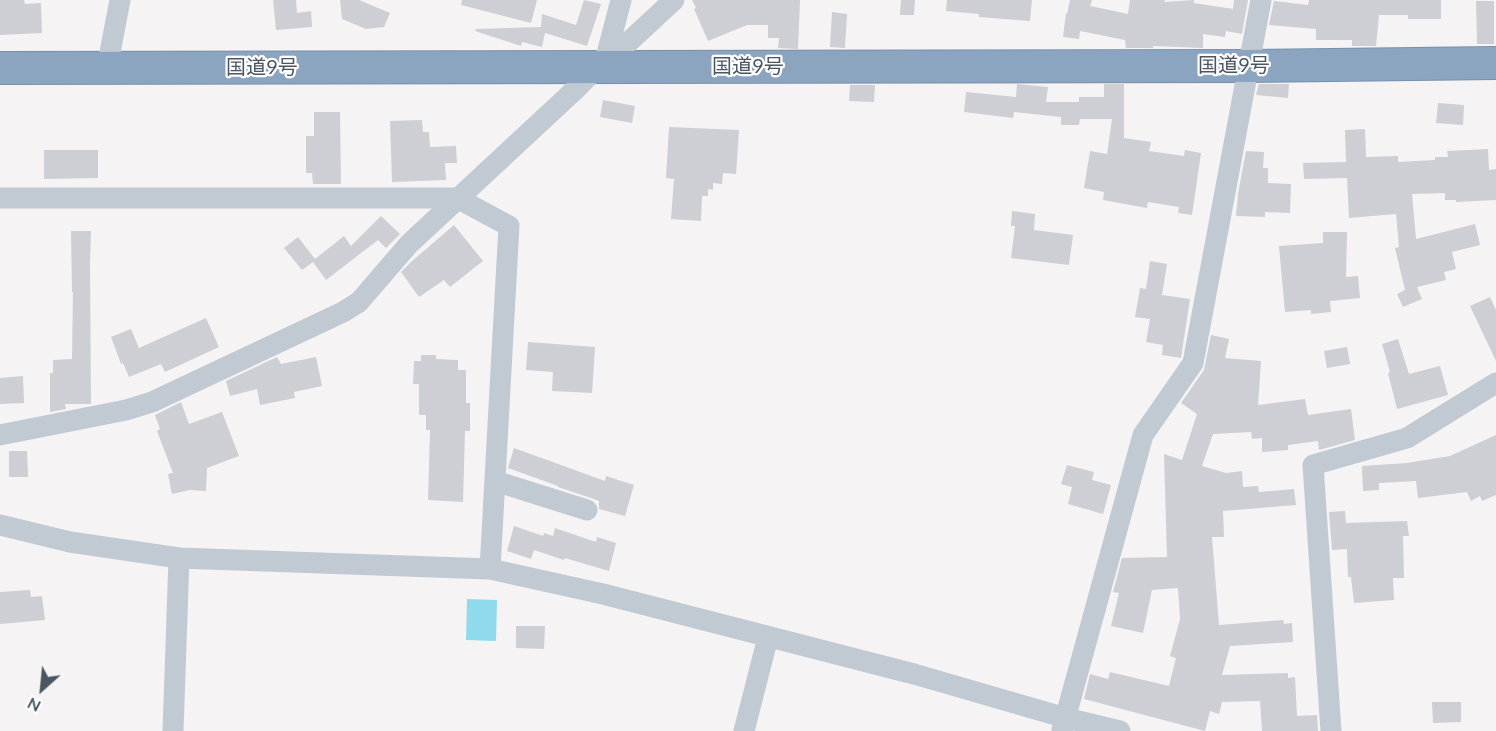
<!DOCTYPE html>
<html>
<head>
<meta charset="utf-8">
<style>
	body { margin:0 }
	#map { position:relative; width:1496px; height:731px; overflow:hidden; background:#f5f3f3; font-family:Lato,sans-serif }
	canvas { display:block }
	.north { position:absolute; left:12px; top:659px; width:60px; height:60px; -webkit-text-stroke:4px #fff; paint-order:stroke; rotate:207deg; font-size:16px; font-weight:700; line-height:24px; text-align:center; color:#4a5661 }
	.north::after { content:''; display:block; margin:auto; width:21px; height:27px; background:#4a5661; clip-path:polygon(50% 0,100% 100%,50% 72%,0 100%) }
</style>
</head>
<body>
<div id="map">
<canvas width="1496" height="731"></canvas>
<div class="north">N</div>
</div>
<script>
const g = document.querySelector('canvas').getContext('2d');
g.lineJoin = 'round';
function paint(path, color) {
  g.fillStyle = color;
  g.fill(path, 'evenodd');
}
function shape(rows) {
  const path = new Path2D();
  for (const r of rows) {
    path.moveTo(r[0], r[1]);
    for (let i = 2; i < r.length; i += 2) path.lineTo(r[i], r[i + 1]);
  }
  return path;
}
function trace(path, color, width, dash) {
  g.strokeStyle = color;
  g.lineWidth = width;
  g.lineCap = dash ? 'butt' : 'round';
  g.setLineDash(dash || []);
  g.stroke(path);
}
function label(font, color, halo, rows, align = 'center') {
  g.font = font + ' Lato,"Noto Sans JP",sans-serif';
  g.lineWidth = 4.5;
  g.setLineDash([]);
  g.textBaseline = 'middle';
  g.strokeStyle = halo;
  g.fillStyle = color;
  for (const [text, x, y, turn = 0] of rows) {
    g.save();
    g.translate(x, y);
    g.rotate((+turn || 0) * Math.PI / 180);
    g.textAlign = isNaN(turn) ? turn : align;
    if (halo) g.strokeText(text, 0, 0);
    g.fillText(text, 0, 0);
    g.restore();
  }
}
paint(shape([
	[467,599,497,600,496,641,466,640]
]), '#90daee');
paint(shape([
	[0,0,24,0,25,4,41,3,42,33,0,35],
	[273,0,296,0,297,13,311,11,312,27,276,30],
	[340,0,359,0,390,13,384,27,366,29,342,19],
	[462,0,537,0,531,23,461,5],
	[584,0,601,4,587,46,545,33,542,47,522,42,521,46,475,31,476,29,541,27,542,14,576,25],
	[692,0,800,0,798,49,778,48,779,38,768,38,768,25,747,25,708,41,694,9,696,8],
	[901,0,915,0,914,15,900,15],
	[947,0,1032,0,1030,21,979,17,979,14,946,11],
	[1070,0,1092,0,1090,6,1128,14,1130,0,1165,0,1164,2,1194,0,1194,3,1233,9,1234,0,1248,0,1242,34,1226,31,1225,37,1203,34,1203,48,1153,46,1153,48,1126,48,1125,40,1080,31,1079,39,1063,37,1066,13,1067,14],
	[1309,0,1441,0,1441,19,1408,19,1408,15,1379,15,1376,46,1352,46,1352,40,1316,40,1316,29,1269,25,1274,1,1308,5],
	[1476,1,1494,1,1494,44,1477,44],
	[832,12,847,14,845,48,830,47],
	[1017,84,1048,87,1046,102,1079,102,1079,97,1104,97,1104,84,1124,84,1124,138,1151,142,1149,151,1184,156,1185,150,1201,153,1192,215,1178,213,1179,207,1148,202,1147,208,1103,200,1104,192,1084,188,1090,151,1107,154,1112,119,1080,119,1079,125,1061,125,1061,117,1014,112,1013,118,964,112,966,92,1016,97],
	[1259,84,1289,84,1288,98,1256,95],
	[850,85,875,85,874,102,849,101],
	[603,100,635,106,632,123,600,117],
	[1438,103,1464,105,1463,125,1436,123],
	[314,112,340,112,341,184,313,184,312,173,306,173,306,136,314,136],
	[422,120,423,132,429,132,430,147,456,146,457,163,445,163,446,180,392,182,390,121],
	[669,127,739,130,736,174,723,173,722,184,713,183,713,190,708,189,708,196,702,196,701,221,671,219,674,179,666,178],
	[1365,129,1366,157,1398,156,1398,162,1435,160,1435,157,1448,157,1447,151,1488,149,1489,170,1496,169,1496,200,1456,202,1456,200,1445,200,1445,193,1412,194,1416,239,1475,224,1480,245,1452,252,1456,269,1444,272,1446,280,1417,287,1422,299,1403,307,1397,294,1405,290,1395,248,1399,247,1396,214,1349,218,1347,178,1304,179,1303,163,1346,162,1345,130],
	[44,150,98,150,98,178,44,179],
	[1246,151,1264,152,1263,168,1268,168,1268,183,1291,184,1290,213,1265,212,1265,217,1236,216,1238,194],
	[1012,211,1035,214,1034,230,1073,235,1069,265,1011,258,1015,226,1011,226],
	[381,216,400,234,386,248,378,240,326,280,313,262,302,270,284,248,298,237,315,259,344,236,351,246],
	[454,225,483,261,450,287,444,280,419,297,401,272,411,262],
	[71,231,91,231,90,264,91,404,65,404,66,409,50,412,50,373,53,373,53,360,72,359,73,292,72,292],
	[1323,232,1347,232,1346,277,1358,276,1360,298,1330,301,1331,312,1311,314,1311,310,1285,312,1279,246,1323,243],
	[1150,261,1167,264,1162,295,1190,299,1181,358,1162,355,1163,345,1146,342,1150,319,1135,317,1140,288,1146,289],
	[1490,297,1496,310,1496,361,1470,306],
	[206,318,219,347,165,372,161,364,129,377,123,363,121,364,111,337,131,329,139,348],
	[1211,335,1229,339,1225,358,1261,361,1258,405,1305,399,1308,415,1351,409,1355,440,1319,450,1318,441,1288,445,1288,450,1262,452,1262,438,1252,439,1251,432,1213,434,1202,466,1226,473,1242,471,1243,487,1258,486,1259,492,1294,489,1296,505,1223,511,1224,537,1212,537,1219,625,1283,620,1284,624,1292,623,1293,642,1230,646,1222,675,1288,673,1288,678,1295,677,1297,716,1317,715,1318,731,1262,731,1260,701,1222,702,1219,714,1210,711,1205,731,1084,699,1090,674,1108,679,1110,672,1169,686,1176,658,1170,656,1180,619,1178,588,1152,590,1143,633,1111,626,1119,593,1113,592,1122,558,1167,557,1164,454,1182,460,1197,414,1181,403,1204,370],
	[1398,339,1409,374,1440,366,1448,395,1397,409,1388,373,1390,372,1382,344],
	[528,342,595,347,592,393,552,391,553,372,526,370],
	[1347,347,1350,364,1327,368,1324,351],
	[421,355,436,355,436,359,458,360,458,370,466,370,466,403,470,403,470,431,465,431,463,502,428,500,430,430,426,430,426,415,419,415,419,384,413,384,414,361,421,361],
	[277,357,281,364,316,357,322,386,294,392,295,398,260,405,257,389,230,396,226,381],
	[23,376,24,403,0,404,0,378],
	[181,402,189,424,222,412,239,456,207,468,206,491,190,490,172,494,168,474,173,473,157,431,160,429,155,415],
	[1496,435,1496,495,1482,501,1480,496,1471,501,1467,492,1418,498,1416,481,1379,483,1379,490,1363,491,1362,466,1407,463,1450,456],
	[514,448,605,481,606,476,634,485,625,516,599,509,599,501,591,498,558,487,558,486,508,468],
	[9,451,27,451,28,477,9,477],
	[1067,465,1094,472,1092,480,1111,485,1103,514,1068,504,1072,487,1061,484],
	[1345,511,1346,523,1407,521,1409,536,1403,536,1404,578,1393,578,1394,600,1354,603,1351,577,1348,577,1347,549,1332,550,1329,512],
	[514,526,543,536,544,533,553,536,555,528,596,542,597,537,616,543,609,571,565,558,564,560,534,550,531,559,507,551],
	[30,590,31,597,42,596,45,620,0,624,0,592],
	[516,626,545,626,544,649,516,648],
	[1432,702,1461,702,1461,722,1433,723]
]), '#cdcfd5');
const highway = shape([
	[0,68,1250,66,1496,63]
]);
trace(highway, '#7690ad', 34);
trace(shape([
	[607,54,619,51,674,0],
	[107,68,120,0],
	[0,198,457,198,509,226,490,569],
	[0,435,126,410,152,402,343,312,359,302,409,244,578,87,597,67,607,54,621,0],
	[495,481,587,510],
	[0,525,70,542,179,558,490,569,603,594,914,674,1066,718,1120,731],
	[1062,730,1143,435,1193,363,1261,0],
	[173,731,179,558],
	[744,731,768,637],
	[1331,731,1313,465,1407,438,1496,383]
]), '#c1cad2', 21);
trace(highway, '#8ba5c1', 32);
label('20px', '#4a5661', '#fff', [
	["国道9号",1234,66],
	["国道9号",748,67],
	["国道9号",262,68]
]);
</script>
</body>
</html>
